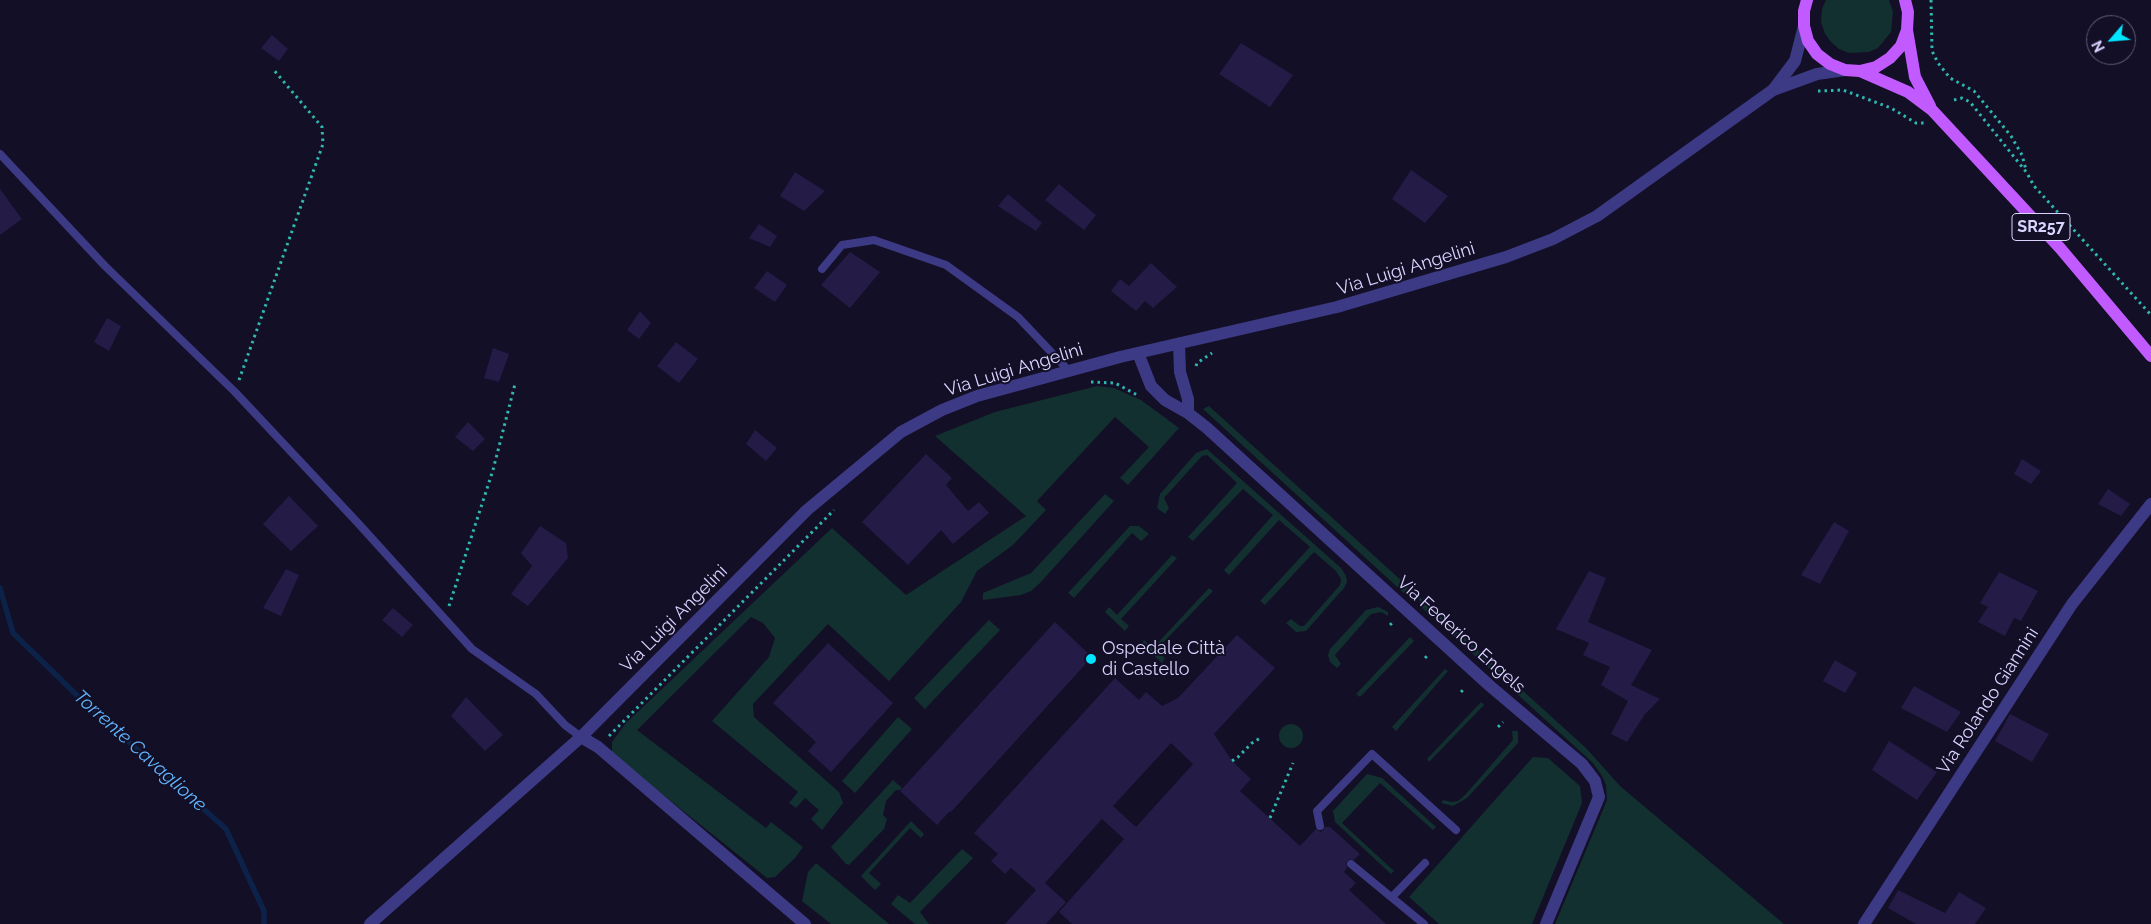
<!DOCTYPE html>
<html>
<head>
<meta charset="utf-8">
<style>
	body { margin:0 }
	#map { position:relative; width:2151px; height:924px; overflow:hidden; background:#130f26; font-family:Raleway,sans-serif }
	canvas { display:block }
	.north { position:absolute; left:2086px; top:15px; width:50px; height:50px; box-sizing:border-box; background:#130f26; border:1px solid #625e7d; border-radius:50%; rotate:243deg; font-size:14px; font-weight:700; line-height:20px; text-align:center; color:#d9d4ff }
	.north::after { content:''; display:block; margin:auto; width:18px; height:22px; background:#00e5ff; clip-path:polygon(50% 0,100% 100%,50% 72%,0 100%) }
</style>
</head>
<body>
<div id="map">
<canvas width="2151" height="924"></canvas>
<div class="north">N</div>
</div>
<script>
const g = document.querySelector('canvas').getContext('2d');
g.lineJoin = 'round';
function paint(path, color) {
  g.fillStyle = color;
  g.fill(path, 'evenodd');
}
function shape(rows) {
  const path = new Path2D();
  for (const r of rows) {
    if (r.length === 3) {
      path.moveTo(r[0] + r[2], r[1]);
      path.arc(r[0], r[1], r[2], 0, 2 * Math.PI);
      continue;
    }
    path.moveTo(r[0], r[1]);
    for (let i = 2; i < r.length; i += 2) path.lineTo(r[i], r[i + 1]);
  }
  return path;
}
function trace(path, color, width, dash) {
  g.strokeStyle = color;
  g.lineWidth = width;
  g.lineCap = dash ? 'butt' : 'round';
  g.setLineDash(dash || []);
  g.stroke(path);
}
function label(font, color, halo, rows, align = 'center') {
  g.font = font + ' Raleway,sans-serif';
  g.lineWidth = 4;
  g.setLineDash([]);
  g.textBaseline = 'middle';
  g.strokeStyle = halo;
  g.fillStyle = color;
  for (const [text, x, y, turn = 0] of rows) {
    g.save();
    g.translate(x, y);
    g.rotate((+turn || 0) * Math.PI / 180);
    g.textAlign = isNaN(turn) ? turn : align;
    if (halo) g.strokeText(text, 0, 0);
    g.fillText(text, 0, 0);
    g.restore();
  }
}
paint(shape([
	[1826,0,1889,0,1893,12,1891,32,1878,48,1869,52,1849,53,1839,49,1831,42,1825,34,1821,22,1822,9],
	[1097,386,1114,388,1141,400,1179,428,1128,485,1120,478,1149,447,1115,417,1037,501,1046,510,1013,545,977,571,961,602,889,681,828,624,753,704,754,717,839,792,843,803,822,830,811,819,819,810,805,798,796,808,789,803,798,792,712,721,769,657,775,638,763,623,751,617,637,730,766,828,771,822,803,847,795,858,775,877,767,878,612,754,612,742,626,723,832,528,906,595,1026,516,935,436,995,412],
	[1209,406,1586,748,1620,786,1784,924,1555,924,1607,800,1606,785,1602,776,1593,763,1419,605,1420,600,1411,591,1406,595,1203,409],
	[1207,449,1341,568,1346,576,1347,582,1344,588,1306,631,1296,632,1286,623,1291,619,1300,626,1304,626,1340,585,1341,579,1336,571,1314,552,1265,605,1260,601,1310,547,1279,520,1229,575,1224,570,1273,515,1243,489,1193,541,1188,537,1237,483,1207,455,1202,456,1164,498,1169,508,1165,514,1157,508,1160,494,1196,453],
	[1105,494,1114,501,1040,583,1031,591,1021,595,983,600,983,593,1031,573],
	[1130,526,1139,526,1149,534,1141,541,1132,533,1074,598,1068,593],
	[1172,555,1177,558,1121,619,1129,626,1125,631,1105,612,1109,607,1117,615],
	[1209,588,1213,591,1156,650,1165,658,1162,663,1141,644,1144,640,1153,648],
	[1378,607,1388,612,1388,616,1381,612,1371,614,1335,655,1341,664,1337,668,1330,662,1328,655,1330,649,1366,610],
	[989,620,1000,630,925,709,914,698],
	[1410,637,1414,641,1360,697,1356,694],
	[1445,669,1448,671,1396,731,1392,727],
	[1481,702,1484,705,1429,762,1427,759],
	[898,717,912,729,855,793,842,781],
	[1291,736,12],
	[1512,731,1518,731,1518,743,1467,798,1453,806,1441,803,1443,800,1452,802,1458,801,1465,795,1513,740],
	[1533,757,1548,758,1580,786,1582,803,1532,924,1439,924,1409,897],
	[1367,774,1382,778,1436,827,1433,830,1380,783,1342,823,1394,871,1391,874,1335,822,1333,811],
	[893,780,902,788,900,790,896,790,886,801,883,815,887,819,884,829,849,865,846,864,831,847],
	[911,821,924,834,921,838,910,828,869,873,881,884,875,890,861,876],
	[962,849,973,858,920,912,929,924,915,924,891,904,898,895,910,903],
	[816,863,889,924,831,924,802,901,808,872]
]), '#12302f');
trace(shape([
	[0,588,13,633,86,704,226,829,264,911,264,924]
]), '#0c2248', 5.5);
paint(shape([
	[272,35,288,49,279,61,261,48],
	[1241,43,1293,75,1270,107,1219,74],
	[1411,170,1448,196,1425,223,1392,199],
	[795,172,825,191,804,211,780,196],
	[1059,184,1096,215,1084,230,1045,200],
	[0,189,22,219,0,235],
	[1008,194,1042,223,1036,231,998,206],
	[759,224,777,236,770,247,749,238],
	[850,252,880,272,850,308,821,285],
	[1151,263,1177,287,1153,308,1145,301,1136,311,1111,291,1120,279,1129,286],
	[767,271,787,285,775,302,754,288],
	[640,311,651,323,639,339,627,330],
	[107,318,121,326,109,351,94,342],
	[676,342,698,359,679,383,657,366],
	[493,348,509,354,499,382,484,378],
	[468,422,485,439,473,451,455,437],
	[755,430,777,448,766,461,746,444],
	[926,454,952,478,946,485,968,511,979,502,989,513,953,544,941,530,908,565,862,522],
	[2022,459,2041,471,2031,484,2014,474],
	[2108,489,2130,504,2121,516,2098,504],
	[289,496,318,526,291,551,263,524],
	[1834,522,1849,531,1820,584,1801,575],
	[540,526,566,543,568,558,528,606,511,594,532,566,521,553],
	[286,569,299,575,281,616,263,608],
	[1589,571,1606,578,1588,622,1652,650,1631,685,1660,699,1645,714,1627,742,1611,734,1628,701,1601,685,1610,667,1583,655,1589,643,1556,629],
	[1999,572,2038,591,2021,621,2014,618,2005,636,1978,622,1988,607,1980,603],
	[393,608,413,625,402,637,382,620],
	[1055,622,1092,657,951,812,950,811,937,825,900,791],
	[1237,635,1275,668,1214,734,1232,761,1251,779,1240,791,1300,846,1316,829,1321,832,1325,827,1330,827,1360,854,1354,860,1350,859,1346,863,1347,868,1344,872,1356,883,1349,890,1386,924,1072,924,1059,912,1124,839,1102,819,1045,883,1066,902,1046,924,1005,924,1036,890,1011,868,1005,874,991,861,998,854,974,833,1115,678,1139,700,1146,692,1162,706,1178,698],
	[1171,743,1193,764,1136,827,1113,806],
	[828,643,893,703,831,772,808,751,816,742,773,703],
	[1835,660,1857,673,1845,693,1823,681],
	[1914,686,1961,712,1947,732,1901,708],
	[466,697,503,735,485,751,451,716],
	[2010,714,2049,734,2032,762,1995,741],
	[1889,741,1937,772,1917,800,1872,770],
	[1898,890,1945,913,1959,892,1986,908,1975,924,1916,924,1888,908]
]), '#241b47');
trace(shape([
	[1931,0,1932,51,1938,63,1950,78,1974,91,2011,136,2022,155,2026,170],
	[1818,91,1843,90,1891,108,1916,123,1925,123],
	[1954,100,1962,98,1970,102,2027,173,2034,186,2151,315],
	[1196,366,1197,363,1212,353],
	[239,380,323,144,322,127,273,69],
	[1091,382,1115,383,1139,396],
	[449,606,493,470,515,384],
	[1390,625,1394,621],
	[1425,658,1429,654],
	[1461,692,1465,688],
	[1498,727,1503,722],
	[609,736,834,510],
	[1232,761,1238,757,1252,743,1262,737],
	[1270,818,1293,763]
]), '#2fb8b0', 3, [2.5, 4]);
trace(shape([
	[0,154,105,266,235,392,357,522,472,649,536,694,565,725,581,737],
	[822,269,842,245,874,240,946,265,1018,317,1069,371],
	[1320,826,1317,811,1372,754,1456,830],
	[1351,864,1424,924],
	[1393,896,1425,863]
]), '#3d3a85', 8);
trace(shape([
	[1773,90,1795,61,1804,26],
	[1179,344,1180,372,1188,399,1188,413],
	[1138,353,1151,386,1165,400,1188,413,1207,428,1490,686,1582,764,1595,781,1599,797,1546,924],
	[581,737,598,747,805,924],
	[370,924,581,737,807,510,901,432,942,410,977,396,1120,357,1337,307,1506,257,1553,239,1597,216,1773,90,1817,74,1845,70],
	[1864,924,2072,604,2151,504]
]), '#3d3a85', 12);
trace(shape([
	[1807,0,1804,11,1804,26,1808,41,1817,54,1830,64,1845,70,1860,71,1876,67,1890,58,1901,46,1907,30,1908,12,1905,0],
	[1907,30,1915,77,1930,106],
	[1860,71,1908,92,1932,110,2060,248,2151,356]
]), '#c25bff', 12);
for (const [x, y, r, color] of [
	[1091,659,6,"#00e5ff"]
]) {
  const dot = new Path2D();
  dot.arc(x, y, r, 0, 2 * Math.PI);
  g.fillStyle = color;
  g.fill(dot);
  trace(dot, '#130f26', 2);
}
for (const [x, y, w] of [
	[2041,227,58]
]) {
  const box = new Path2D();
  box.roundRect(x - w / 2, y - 13.5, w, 27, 4);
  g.fillStyle = '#130f26';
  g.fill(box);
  trace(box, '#d9d4ff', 1);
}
label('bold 16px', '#d9d4ff', null, [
	["SR257",2041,227]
]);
label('18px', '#d9d4ff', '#130f26', [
	["Via Luigi Angelini",1406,269,-17],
	["Via Luigi Angelini",1014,370,-17],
	["Via Luigi Angelini",674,619,-45],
	["Via Federico Engels",1461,635,42],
	["Via Rolando Giannini",1988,701,-57]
]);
label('18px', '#d9d4ff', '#130f26', [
	["Ospedale Città",1102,649],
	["di Castello",1102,670]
], 'left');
label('italic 19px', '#62b6ff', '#130f26', [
	["Torrente Cavaglione",140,751,42]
]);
</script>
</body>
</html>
